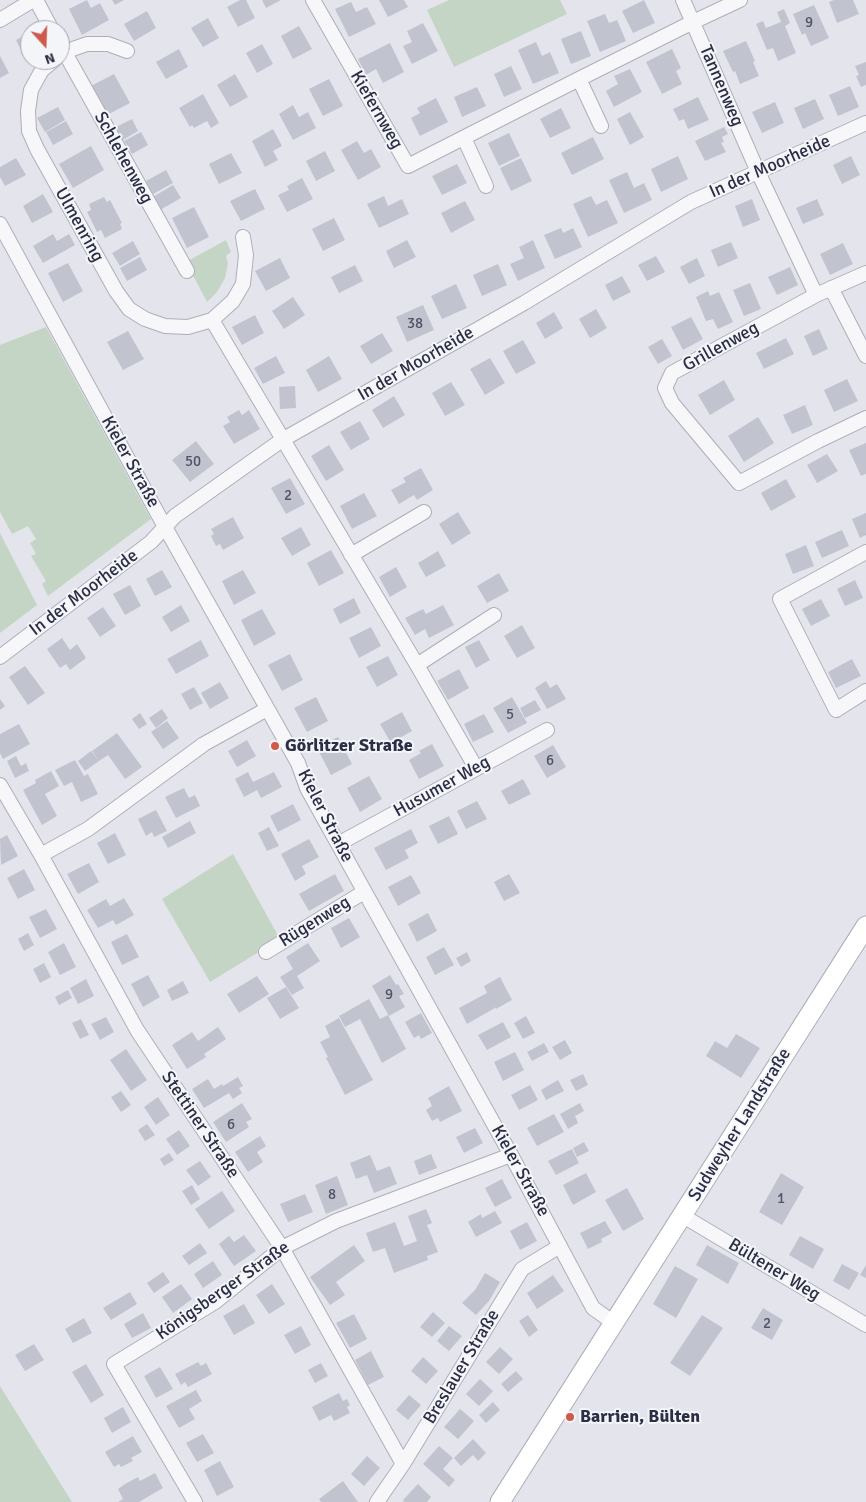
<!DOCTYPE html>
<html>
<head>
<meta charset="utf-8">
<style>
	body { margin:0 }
	#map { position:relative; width:866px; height:1502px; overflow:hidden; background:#e4e5ec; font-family:Signika,sans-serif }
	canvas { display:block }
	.north { position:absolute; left:20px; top:20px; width:50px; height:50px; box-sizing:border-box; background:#f4f5f9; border:1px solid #a4a5b1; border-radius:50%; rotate:160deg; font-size:14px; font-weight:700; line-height:20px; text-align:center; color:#2b2e44 }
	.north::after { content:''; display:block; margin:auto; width:18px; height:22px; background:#ce594c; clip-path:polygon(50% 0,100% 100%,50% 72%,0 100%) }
</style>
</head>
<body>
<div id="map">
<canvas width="866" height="1502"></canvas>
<div class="north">N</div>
</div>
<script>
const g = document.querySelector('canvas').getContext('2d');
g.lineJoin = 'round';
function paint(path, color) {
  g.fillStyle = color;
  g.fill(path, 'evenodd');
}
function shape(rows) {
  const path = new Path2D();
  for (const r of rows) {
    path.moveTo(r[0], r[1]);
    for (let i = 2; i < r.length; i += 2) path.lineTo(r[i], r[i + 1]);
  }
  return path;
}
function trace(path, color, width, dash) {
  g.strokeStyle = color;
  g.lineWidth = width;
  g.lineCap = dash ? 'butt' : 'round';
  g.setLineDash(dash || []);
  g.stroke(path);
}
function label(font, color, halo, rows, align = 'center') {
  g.font = font + ' Signika,sans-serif';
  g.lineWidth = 4;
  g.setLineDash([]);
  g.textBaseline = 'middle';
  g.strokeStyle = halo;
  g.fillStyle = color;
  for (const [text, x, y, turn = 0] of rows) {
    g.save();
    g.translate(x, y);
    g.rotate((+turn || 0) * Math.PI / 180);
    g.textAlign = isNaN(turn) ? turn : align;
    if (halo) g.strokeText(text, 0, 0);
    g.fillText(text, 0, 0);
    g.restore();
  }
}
paint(shape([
	[449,0,560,0,567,14,454,67,427,10],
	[226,240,231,252,226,256,228,263,225,278,217,292,207,302,186,262],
	[46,327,151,519,48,596,42,584,46,581,31,556,36,554,30,543,36,539,28,526,12,534,0,512,0,345],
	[0,533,37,605,0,633],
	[233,854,280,939,210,982,162,899],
	[0,1386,72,1502,0,1502]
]), '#c5d5c5');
paint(shape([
	[87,0,91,8,100,3,109,20,82,35,69,9],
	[112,0,124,0,115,5],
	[240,0,246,0,255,18,238,27,227,7],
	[262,0,281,0,266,8],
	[379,0,404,0,408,7,388,17],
	[644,0,655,23,633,33,622,11],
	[834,0,853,0,859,14,837,23,829,2],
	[351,2,356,12,367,7,376,24,349,37,335,9],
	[814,5,829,38,811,46,805,33,802,35,793,14],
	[784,9,790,23,785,26,796,53,778,61,773,48,767,50,756,24,763,21,766,28,781,22,777,12],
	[147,11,156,28,134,41,124,24],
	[605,14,609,23,617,20,626,41,600,52,587,21],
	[208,18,219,38,203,47,191,28],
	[423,23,438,51,412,64,403,46,412,42,407,31],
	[299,26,312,49,293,59,281,36],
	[581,31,591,56,571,64,561,39],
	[30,32,30,55,25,58,16,40],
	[746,41,755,61,753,62,759,76,740,84,735,71,733,72,723,51],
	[536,42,542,56,550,52,559,73,533,84,518,50],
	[390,43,404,72,383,83,376,69,366,75,358,59],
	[262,44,273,64,257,73,246,53],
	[179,49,188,67,166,79,156,62],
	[672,49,681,68,676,71,682,84,662,94,646,62],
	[0,56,9,73,0,78],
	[866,62,866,85,861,87,856,76,859,75,855,66],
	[511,66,522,89,504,97,494,74],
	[630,69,642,92,614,107,606,91,618,84,614,76],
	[114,74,130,103,107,115,91,86],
	[235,74,248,97,230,107,217,85],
	[329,79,343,106,323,116,309,89],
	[850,86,859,107,838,116,829,95],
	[477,87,486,106,462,117,454,97],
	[203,94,219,123,211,128,207,121,194,128,192,125,190,127,179,108],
	[698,97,709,120,688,129,684,119,679,121,673,109],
	[436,98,448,122,420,136,411,118,420,113,417,108],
	[815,99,824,119,803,129,794,108],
	[775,102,784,123,762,133,752,112],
	[293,105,299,117,308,112,316,128,293,140,279,114],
	[58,107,65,120,45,132,37,118],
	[561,108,571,128,550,138,540,119],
	[630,112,644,137,630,145,617,119],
	[132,119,138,131,121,141,114,128],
	[66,121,73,134,53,145,46,132],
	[724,127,728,134,722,137,724,142,721,143,726,152,705,161,695,141],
	[273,129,282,146,273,151,278,160,265,167,252,141],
	[141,132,148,145,132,154,124,141],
	[509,133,520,156,499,166,488,143],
	[593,137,604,159,572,175,561,153],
	[357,141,364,153,371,149,381,167,358,180,341,150],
	[91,146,104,170,73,188,59,164],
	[325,151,335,171,316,181,306,161],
	[231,153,242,173,219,184,209,164],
	[678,156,688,179,661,192,651,169],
	[851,156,860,175,842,184,833,165],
	[16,158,26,175,5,186,0,177,0,167],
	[521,158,532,181,511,191,500,168],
	[457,164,467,183,442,195,432,176],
	[166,170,173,183,153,194,146,181],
	[627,172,634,188,644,183,652,200,624,213,609,180],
	[302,178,313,199,287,212,278,195,289,190,287,186],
	[173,185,181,198,160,210,153,197],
	[255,189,265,209,241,221,230,201],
	[43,194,53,212,32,223,23,206],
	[384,196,388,206,402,199,409,214,379,228,367,204],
	[591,196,596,205,607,200,618,223,588,237,573,204],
	[104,197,107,202,110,200,122,223,120,224,122,229,105,238,101,230,97,232,87,212,91,210,89,204],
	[752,199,760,220,743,227,735,206],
	[817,199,824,215,803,224,796,208],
	[465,201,475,220,451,233,441,213],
	[194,207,209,237,187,248,172,218],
	[334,218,345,240,323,251,312,229],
	[561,228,563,233,573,228,582,247,555,259,544,235],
	[53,234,57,241,69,234,75,245,43,263,33,246],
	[407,240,416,257,394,268,386,251],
	[533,240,545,268,518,281,510,264,524,258,519,247],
	[133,241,140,254,120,266,112,253],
	[731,242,738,258,718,267,711,250],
	[843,243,853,264,830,275,820,254],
	[656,256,665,272,647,281,638,265],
	[140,257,147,270,127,281,120,268],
	[280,258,290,278,266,291,255,271],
	[697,258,705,276,689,284,680,267],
	[68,263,83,291,63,302,48,273],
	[498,264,507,285,482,296,473,275],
	[355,265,363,281,339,293,331,277],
	[790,267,798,285,777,295,768,277],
	[622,276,631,292,613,301,605,285],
	[750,283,761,309,744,316,733,290],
	[456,284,467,308,442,319,431,296],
	[708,291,710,296,719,292,733,322,718,329,713,319,706,321,696,297],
	[293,297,305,315,284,329,272,311],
	[423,305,434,330,407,342,396,317],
	[596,309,607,328,590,338,579,319],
	[554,312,563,328,545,339,536,323],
	[255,315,264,333,242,345,232,327],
	[691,317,703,339,683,350,671,327],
	[819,329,828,349,813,356,804,336],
	[128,331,144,359,123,370,107,342],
	[382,333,393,351,371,364,360,346],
	[786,338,794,354,764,369,756,353],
	[662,339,672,356,658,364,648,347],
	[523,340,536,363,516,374,503,351],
	[276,356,285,373,263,384,254,368],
	[329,356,342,379,318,392,306,370],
	[490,358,505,383,485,395,470,369],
	[847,379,858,401,834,412,824,390],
	[724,380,735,400,710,415,698,395],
	[451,382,465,405,445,416,432,393],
	[295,386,296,408,280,409,279,387],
	[394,396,405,415,383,428,372,410],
	[805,405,813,425,792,434,783,415],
	[239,410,242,415,249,410,260,429,234,444,223,426,230,422,227,417],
	[758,417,774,443,744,462,728,436],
	[360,421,370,439,351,450,340,432],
	[196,441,214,464,190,482,172,460],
	[866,443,866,474,861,476,849,450],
	[329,445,344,470,326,481,311,456],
	[827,454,838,471,817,483,807,465],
	[421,468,433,490,417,500,414,495,399,504,391,490,406,482,403,478],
	[290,478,305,504,286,514,271,488],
	[786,479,796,497,771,511,761,493],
	[364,493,377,516,352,529,340,506],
	[458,512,471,533,452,545,439,524],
	[866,513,866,535,860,538,852,519],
	[233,517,244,538,223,550,220,544,216,546,211,536,214,534,211,529],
	[301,527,311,545,292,556,281,538],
	[842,530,849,546,822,558,815,542],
	[806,545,814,566,793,574,785,554],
	[331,550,344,573,319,586,307,563],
	[438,551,446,566,426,577,418,563],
	[396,567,407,587,390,597,379,577],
	[162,570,172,587,155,596,146,579],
	[243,570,256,593,234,605,222,581],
	[499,573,509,591,487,603,477,586],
	[855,580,863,598,845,606,837,589],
	[130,585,141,606,125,615,113,594],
	[354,598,361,613,340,624,333,609],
	[821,599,830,616,811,626,802,609],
	[181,605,190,621,171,632,162,617],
	[443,605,454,625,429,638,425,629,415,635,405,618,423,609,426,614],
	[103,607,116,626,100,637,87,618],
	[262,609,276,634,254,646,241,620],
	[522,625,535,648,517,658,504,636],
	[371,627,381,646,359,658,349,638],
	[62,638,70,650,77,644,86,658,70,670,66,664,60,668,47,649],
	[201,640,209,656,176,674,167,659],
	[479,640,490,660,476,668,465,647],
	[290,654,303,680,282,691,268,665],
	[388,656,398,675,377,687,366,667],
	[852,659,861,676,836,688,828,672],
	[25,666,45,693,28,705,9,677],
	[459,669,469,688,448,700,437,681],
	[546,681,550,688,557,684,566,699,547,709,535,688],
	[220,682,229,698,210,709,201,693],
	[194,687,203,703,190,710,181,694],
	[316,697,328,721,307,732,294,708],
	[512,697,527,723,508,733,493,708],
	[0,699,5,706,0,710],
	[535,700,541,710,525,718,520,708],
	[162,709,168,718,156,728,149,718],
	[402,712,412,731,391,743,380,724],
	[140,713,147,724,139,729,132,719],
	[484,714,494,732,473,742,464,724],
	[167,721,179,738,163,749,151,732],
	[19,724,30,744,3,759,0,753,0,734],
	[117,733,142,767,125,779,108,755,99,761,92,751],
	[338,737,352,764,331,775,317,748],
	[247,740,256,756,237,767,228,751],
	[432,744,444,766,419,779,409,760,421,753,419,751],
	[553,745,566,767,547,778,534,756],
	[91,751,99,761,85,771,78,761],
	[16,756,21,766,26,763,29,771,15,778,7,761],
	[75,760,84,776,88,774,98,794,81,802,72,782,64,786,55,770],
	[51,771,59,786,45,794,57,816,42,825,23,790,36,783,35,780],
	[248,772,253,782,274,772,282,787,261,798,257,790,244,797,235,779],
	[369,776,382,799,360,812,347,788],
	[523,779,531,794,509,805,501,791],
	[184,788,189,798,195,795,200,806,176,818,165,797],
	[477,801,487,819,466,829,457,811],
	[293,804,301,820,278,832,270,816],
	[156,810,167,831,154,837,152,832,146,836,138,819],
	[449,816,458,834,438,844,429,826],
	[190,821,196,833,168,848,162,837],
	[269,827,279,846,267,851,258,833],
	[411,829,418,843,405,850,409,858,386,870,374,848],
	[115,833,126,855,108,864,97,843],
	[7,835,18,856,1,865,0,839],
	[309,839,319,857,302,866,306,874,295,881,281,854],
	[89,863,99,882,78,894,67,874],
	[24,869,35,890,18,899,7,878],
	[335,874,344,891,309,911,299,894],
	[509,874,520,893,504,901,494,882],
	[411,875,421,893,398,906,388,887],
	[124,898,134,915,116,925,113,920,98,928,87,910,106,899,110,906],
	[46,909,57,929,40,938,29,917],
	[428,913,437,931,417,942,408,924],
	[349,918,360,937,341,948,331,928],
	[28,933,34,945,24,951,18,939],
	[127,934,139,957,122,965,111,942],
	[64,943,76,967,60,975,48,952],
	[308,943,320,961,297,976,304,988,292,995,280,977,293,969,286,957],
	[444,947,454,965,435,975,426,957],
	[467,952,471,961,461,967,456,958],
	[44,963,51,977,40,983,33,969],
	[148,975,160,997,143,1007,131,984],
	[390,975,396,985,398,984,404,994,399,996,405,1007,389,1016,372,986],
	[257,976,269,994,239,1013,227,994],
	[500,977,512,1000,496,1009,493,1004,495,1008,467,1024,459,1008,487,993,484,986],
	[86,979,94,996,78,1004,70,988],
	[183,981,189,993,172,1001,167,990],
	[286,987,299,1008,280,1019,267,998],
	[68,990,72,998,59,1005,55,997],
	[369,999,380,1019,388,1015,406,1049,382,1063,360,1019,345,1027,339,1016],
	[421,1013,432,1033,421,1039,419,1035,414,1038,405,1022],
	[526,1016,535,1033,523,1039,514,1023],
	[106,1017,114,1032,100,1040,91,1024],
	[339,1018,373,1080,345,1095,326,1058,328,1057,320,1042,330,1037,325,1026],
	[81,1019,89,1035,80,1039,72,1023],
	[503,1022,511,1037,487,1050,478,1035],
	[218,1027,226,1039,204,1054,206,1057,187,1069,172,1045,192,1032,198,1041],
	[736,1034,760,1048,741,1078,706,1056,715,1041,727,1048],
	[565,1040,572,1053,560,1060,552,1047],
	[544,1043,549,1052,532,1061,527,1052],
	[126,1049,147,1080,131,1091,110,1060],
	[515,1052,524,1070,503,1081,494,1062],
	[583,1074,588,1085,576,1091,570,1080],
	[238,1077,243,1086,239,1088,242,1093,233,1099,229,1093,204,1108,192,1089,208,1079,214,1089,222,1084,223,1086],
	[558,1080,564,1091,546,1100,541,1090],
	[530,1085,538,1100,519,1110,511,1095],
	[449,1086,462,1111,440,1122,438,1118,432,1121,426,1110,432,1106,428,1098],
	[121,1091,131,1105,121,1112,111,1097],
	[158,1097,170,1115,156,1125,144,1107],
	[242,1103,252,1119,246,1122,249,1127,226,1142,213,1122],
	[580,1103,584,1111,575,1116,578,1123,568,1129,560,1114],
	[554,1114,564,1132,537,1146,527,1128],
	[147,1124,155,1135,145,1141,138,1130],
	[475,1128,483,1143,464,1153,456,1137],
	[179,1130,190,1146,177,1155,166,1139],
	[260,1136,266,1146,257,1152,263,1162,248,1172,235,1152],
	[584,1142,589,1151,577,1157,573,1148],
	[572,1149,579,1163,556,1175,548,1161],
	[169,1153,174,1160,164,1166,160,1159],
	[431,1154,437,1168,419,1175,414,1161],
	[370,1155,377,1171,390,1166,397,1184,374,1193,367,1175,356,1179,350,1163],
	[200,1161,211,1177,198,1186,186,1170],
	[586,1173,596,1192,573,1205,563,1185],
	[781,1173,804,1187,782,1225,759,1212],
	[337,1176,348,1205,326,1214,315,1185],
	[502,1179,512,1198,495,1207,485,1188],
	[192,1185,200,1199,191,1205,182,1191],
	[627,1188,644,1219,623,1231,605,1200],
	[222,1191,235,1211,209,1229,195,1209],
	[305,1194,313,1212,288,1222,280,1204],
	[426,1209,432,1223,427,1225,438,1252,427,1256,428,1260,394,1273,385,1248,373,1252,366,1233,395,1222,404,1246,417,1241,408,1216],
	[495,1211,502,1223,476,1237,468,1222,481,1214,482,1218],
	[605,1221,612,1233,601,1239,602,1242,588,1249,580,1233],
	[527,1222,537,1241,520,1250,510,1231],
	[244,1235,256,1251,234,1266,219,1244,229,1236,234,1242],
	[800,1236,824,1249,813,1269,789,1255],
	[200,1243,207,1253,189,1265,182,1256],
	[354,1245,365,1261,336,1282,345,1295,330,1305,310,1277],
	[707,1245,739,1263,728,1284,696,1265],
	[213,1261,222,1275,203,1288,194,1274],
	[842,1264,859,1273,849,1290,833,1281],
	[866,1265,866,1278,860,1275],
	[675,1266,698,1279,676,1318,653,1304],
	[163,1272,170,1282,154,1293,147,1283],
	[485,1273,500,1282,489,1301,476,1315,462,1303,475,1290],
	[553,1275,564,1291,537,1309,527,1293],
	[181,1284,192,1299,173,1313,162,1297],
	[272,1284,285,1304,269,1314,256,1295],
	[130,1292,137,1304,111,1320,103,1308],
	[244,1304,255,1323,234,1335,223,1316],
	[763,1308,783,1320,772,1340,751,1328],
	[433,1312,445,1323,432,1337,420,1327],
	[143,1313,151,1328,132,1338,124,1324],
	[354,1314,367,1339,350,1348,336,1323],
	[528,1315,538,1330,529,1337,519,1321],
	[702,1315,723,1328,690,1376,670,1363],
	[84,1318,92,1333,73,1343,65,1329],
	[301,1326,311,1345,295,1354,284,1335],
	[449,1326,462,1336,449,1351,437,1341],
	[34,1344,44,1360,25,1371,15,1355],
	[500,1347,513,1359,499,1374,486,1362],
	[371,1351,384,1377,368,1385,355,1360],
	[423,1357,438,1371,426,1384,411,1371],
	[198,1362,201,1366,206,1363,212,1374,188,1387,185,1382,181,1385,175,1374],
	[321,1363,328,1376,315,1383,308,1370],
	[86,1364,104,1395,91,1403,72,1372],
	[160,1367,173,1389,156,1398,144,1376],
	[516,1371,523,1379,508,1392,501,1384],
	[480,1379,493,1391,479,1406,466,1394],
	[196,1390,202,1401,189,1409,195,1419,179,1428,166,1406],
	[339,1393,343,1401,347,1399,350,1405,347,1407,350,1413,334,1421,331,1415,319,1421,312,1407],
	[409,1395,421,1405,408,1420,396,1410],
	[493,1402,500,1410,486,1423,479,1415],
	[123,1407,131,1422,112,1433,104,1418],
	[460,1409,474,1421,458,1439,444,1427],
	[203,1434,214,1453,197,1462,186,1443],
	[133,1436,142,1452,131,1458,133,1461,121,1467,119,1464,114,1467,105,1452],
	[473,1439,486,1453,478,1461,473,1455,461,1466,454,1458],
	[439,1446,453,1458,443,1469,455,1480,449,1487,423,1464],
	[367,1456,380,1468,364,1486,351,1474],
	[220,1461,234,1487,217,1496,204,1470],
	[155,1473,163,1488,139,1502,118,1502,123,1499,118,1489,125,1484,138,1477,140,1481],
	[343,1481,358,1502,321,1502,319,1499],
	[418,1484,431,1497,427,1502,404,1502,403,1500]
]), '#c1c3cf');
const street = shape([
	[36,0,52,30],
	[313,0,408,166,579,79,693,22,740,0],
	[683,0,758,172,816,295],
	[0,20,33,0],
	[60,44,187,271],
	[60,55,64,52,87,44,108,44,127,51],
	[54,60,42,70,31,90,28,111,29,131,37,149,116,291,129,309,145,319,165,326,188,327,212,320,233,301,243,284,246,255,243,237],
	[579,79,601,126],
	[464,138,486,186],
	[0,224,165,527,298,763,307,788,511,1155,593,1308,614,1323],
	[866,273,816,295,672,373,665,388,672,403,739,483,818,441,866,418],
	[831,288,866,356],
	[212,320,417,665,476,768],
	[866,552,780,599,836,710,866,691],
	[351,555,424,512],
	[0,657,151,542,175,516,282,440,524,303,691,202,866,123],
	[417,665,494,615],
	[0,785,41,855,137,1030,282,1248,403,1464],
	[338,844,547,730],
	[41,855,88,829,204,744,267,709],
	[266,952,364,892],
	[683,1216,866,1325],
	[195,1502,114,1364,215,1302,282,1248,336,1221,511,1155],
	[377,1502,403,1464,522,1269,560,1246]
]);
const secondary = shape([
	[500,1502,866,926]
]);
trace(street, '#acaeba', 16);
trace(secondary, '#acaeba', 21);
trace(street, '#f7f7fa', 14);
trace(secondary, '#fff', 19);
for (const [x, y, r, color] of [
	[275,746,5,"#ce594c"],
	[570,1417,5,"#ce594c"]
]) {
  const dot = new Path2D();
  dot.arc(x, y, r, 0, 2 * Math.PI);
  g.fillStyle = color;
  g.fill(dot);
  trace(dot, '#f4f5f9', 2);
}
label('15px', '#505367', null, [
	["9",809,23],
	["38",415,324],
	["50",193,462],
	["2",288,496],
	["5",510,715],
	["6",550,761],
	["9",389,995],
	["6",231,1125],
	["8",332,1195],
	["1",781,1199],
	["2",767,1324]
]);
label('18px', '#2b2e44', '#f4f5f9', [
	["Tannenweg",721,86,67],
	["Kiefernweg",376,110,60],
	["Schlehenweg",123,158,61],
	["In der Moorheide",770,167,-24],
	["Ulmenring",79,225,61],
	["Grillenweg",721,347,-29],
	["In der Moorheide",416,364,-30],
	["Kieler Straße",130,462,61],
	["In der Moorheide",84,593,-37],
	["Husumer Weg",442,787,-29],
	["Kieler Straße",325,816,63],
	["Rügenweg",315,922,-32],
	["Stettiner Straße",200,1125,56],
	["Sudweyher Landstraße",740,1125,-58],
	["Kieler Straße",520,1171,61],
	["Bültener Weg",774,1270,31],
	["Königsberger Straße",223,1291,-35],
	["Breslauer Straße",462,1367,-59]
]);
label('bold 18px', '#2b2e44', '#f4f5f9', [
	["Görlitzer Straße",285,746],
	["Barrien, Bülten",580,1417]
], 'left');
</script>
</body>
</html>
